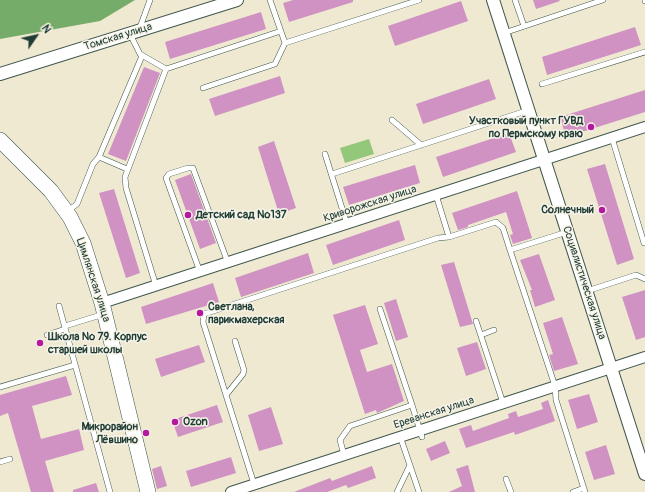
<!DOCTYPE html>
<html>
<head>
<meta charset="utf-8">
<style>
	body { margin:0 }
	#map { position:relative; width:645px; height:492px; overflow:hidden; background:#efe9d1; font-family:Pangolin,sans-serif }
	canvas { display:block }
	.north { position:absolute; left:16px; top:16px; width:40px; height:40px; -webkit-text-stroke:3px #f7f3e8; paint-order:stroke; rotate:56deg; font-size:11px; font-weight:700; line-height:16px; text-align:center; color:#1f3d34 }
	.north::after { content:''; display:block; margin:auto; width:14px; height:18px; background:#1f3d34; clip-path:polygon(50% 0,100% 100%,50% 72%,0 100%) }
</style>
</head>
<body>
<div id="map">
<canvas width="645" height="492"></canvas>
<div class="north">N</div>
</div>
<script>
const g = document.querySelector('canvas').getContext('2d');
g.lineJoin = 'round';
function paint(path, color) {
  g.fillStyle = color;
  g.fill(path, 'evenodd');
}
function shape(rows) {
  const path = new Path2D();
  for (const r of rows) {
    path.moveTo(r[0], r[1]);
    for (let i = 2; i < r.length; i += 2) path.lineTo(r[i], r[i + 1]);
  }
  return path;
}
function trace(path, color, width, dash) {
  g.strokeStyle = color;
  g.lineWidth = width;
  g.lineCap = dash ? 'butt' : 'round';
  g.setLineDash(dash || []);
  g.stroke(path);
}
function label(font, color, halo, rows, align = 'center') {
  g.font = font + ' Pangolin,sans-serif';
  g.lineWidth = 3;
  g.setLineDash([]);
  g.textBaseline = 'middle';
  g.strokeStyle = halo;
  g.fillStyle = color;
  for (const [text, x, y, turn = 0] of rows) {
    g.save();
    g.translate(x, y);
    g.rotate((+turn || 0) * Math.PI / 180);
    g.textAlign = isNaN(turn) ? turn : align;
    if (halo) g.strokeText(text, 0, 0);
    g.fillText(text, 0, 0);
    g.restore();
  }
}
paint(shape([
	[369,139,374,154,345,163,340,148]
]), '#93c87a');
paint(shape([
	[0,0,135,0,100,21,0,39]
]), '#76ac6a');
paint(shape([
	[293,0,353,0,353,2,289,22,283,3],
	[533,0,559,0,560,1,536,9],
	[461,1,468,21,395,46,388,26],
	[261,12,266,29,170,59,165,42],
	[635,27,641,45,547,75,542,57],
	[144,67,160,73,126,161,108,154],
	[280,76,285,93,215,116,209,99],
	[489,79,496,99,423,124,416,104],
	[645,90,645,112,566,137,560,117],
	[509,133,516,152,443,177,436,157],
	[274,141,296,208,279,214,258,147],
	[605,164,634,259,617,265,587,169],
	[415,165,420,183,349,205,343,187],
	[191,174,216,243,200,249,175,180],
	[114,189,140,273,126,278,99,193],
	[517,191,532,238,513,244,510,235,513,234,506,212,468,225,468,227,458,230,452,213],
	[399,220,405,240,333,265,326,245],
	[308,253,314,273,241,297,235,278],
	[539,254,555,300,535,307,530,290,532,290,520,260],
	[454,262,473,324,460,327,441,265],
	[213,283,219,302,146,324,141,307],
	[645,290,645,337,636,340,622,297],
	[396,299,408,337,396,341,384,303],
	[365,305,378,344,360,350,367,372,392,364,404,401,377,413,376,410,365,414,333,315],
	[562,317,578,364,554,371,549,355,553,354,543,323],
	[477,342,486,369,466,376,457,348],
	[199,345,205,362,161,377,155,359],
	[66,376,72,395,32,406,41,439,79,429,84,450,45,461,54,492,31,492,8,413,0,416,0,395],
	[589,394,598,422,577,429,568,400],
	[548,400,555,421,515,435,514,432,466,448,459,429,471,425,473,431,509,418,508,414,516,411,518,417,543,409,541,403],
	[217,405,223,422,178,437,172,420],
	[271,407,283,444,259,451,248,415],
	[445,441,450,453,431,461,426,449],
	[606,445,615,474,594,480,585,452],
	[231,457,236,473,191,487,186,471],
	[468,465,475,492,449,492,462,486,456,469],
	[161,466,167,486,157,489,152,469],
	[372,466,376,478,348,488,346,485,327,492,294,492,330,478,332,481],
	[96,483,99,492,73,492,73,490]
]), '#cf92c3');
const service = shape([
	[515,0,524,26],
	[645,0,645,1],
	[139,30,150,0],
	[504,33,603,0],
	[130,34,140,54,166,69,281,31],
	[285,43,419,0],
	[542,84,645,52],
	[203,88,275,64,285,43,270,0],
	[392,120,421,145],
	[612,138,644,243],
	[325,154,347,224],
	[127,169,99,157,142,56],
	[332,174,529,110],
	[436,195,449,237,496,222,503,228,510,250],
	[68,211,77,204,93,164,99,157],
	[567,232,510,250,555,386,556,400,585,492],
	[200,272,166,178,169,174,188,168,193,168,194,171,228,263],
	[156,286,126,188,125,177,166,69],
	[587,291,636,275,645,279],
	[59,306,110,492],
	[476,321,503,403],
	[65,326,104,314],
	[47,335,65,329],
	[481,335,494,330],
	[0,387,75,365],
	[226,395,243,374,244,370,235,341],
	[412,405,422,437],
	[400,436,419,492],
	[344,455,340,440,350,426,412,405,380,309],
	[0,462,10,459],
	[506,479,511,492],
	[254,484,203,322,204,314,438,238,449,237],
	[397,492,410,465],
	[573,492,584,488]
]);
const minor = shape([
	[102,303,645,127],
	[231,492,645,357]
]);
const tertiary = shape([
	[493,0,645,474],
	[0,74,237,0]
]);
const primary = shape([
	[0,140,51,191,70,217,83,243,102,303,148,492]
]);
trace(service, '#3e574c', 6);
trace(minor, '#3e574c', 12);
trace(tertiary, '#3e574c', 14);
trace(primary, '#3e574c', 16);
trace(service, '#fff', 5);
trace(minor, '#fff', 10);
trace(tertiary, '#fff', 12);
trace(primary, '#fff', 15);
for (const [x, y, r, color] of [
	[591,127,4,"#b5179e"],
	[602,210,4,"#b5179e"],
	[188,215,4,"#b5179e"],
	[200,313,4,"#b5179e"],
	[40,343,4,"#b5179e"],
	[175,422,4,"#b5179e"],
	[146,433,4,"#b5179e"]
]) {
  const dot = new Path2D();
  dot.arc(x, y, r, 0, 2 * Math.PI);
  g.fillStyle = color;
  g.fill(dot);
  trace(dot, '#f7f3e8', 1.5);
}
label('11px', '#1f3d34', '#f7f3e8', [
	["Томская улица",118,37,-17],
	["Криворожская улица",370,204,-18],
	["Цимлянская улица",93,280,72],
	["Социалистическая улица",584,283,72],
	["Ереванская улица",434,413,-18]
]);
label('bold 11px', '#1f3d34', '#f7f3e8', [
	["Участковый пункт ГУВД",583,121,"right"],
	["по Пермскому краю",583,134,"right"],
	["Солнечный",594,210,"right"],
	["Детский сад №137",196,215],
	["Светлана,",208,307],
	["парикмахерская",208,320],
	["Школа № 79. Корпус",48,337],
	["старшей школы",48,350],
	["Ozon",183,422],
	["Микрорайон",138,427,"right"],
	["Лёвшино",138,440,"right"]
], 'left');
</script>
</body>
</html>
